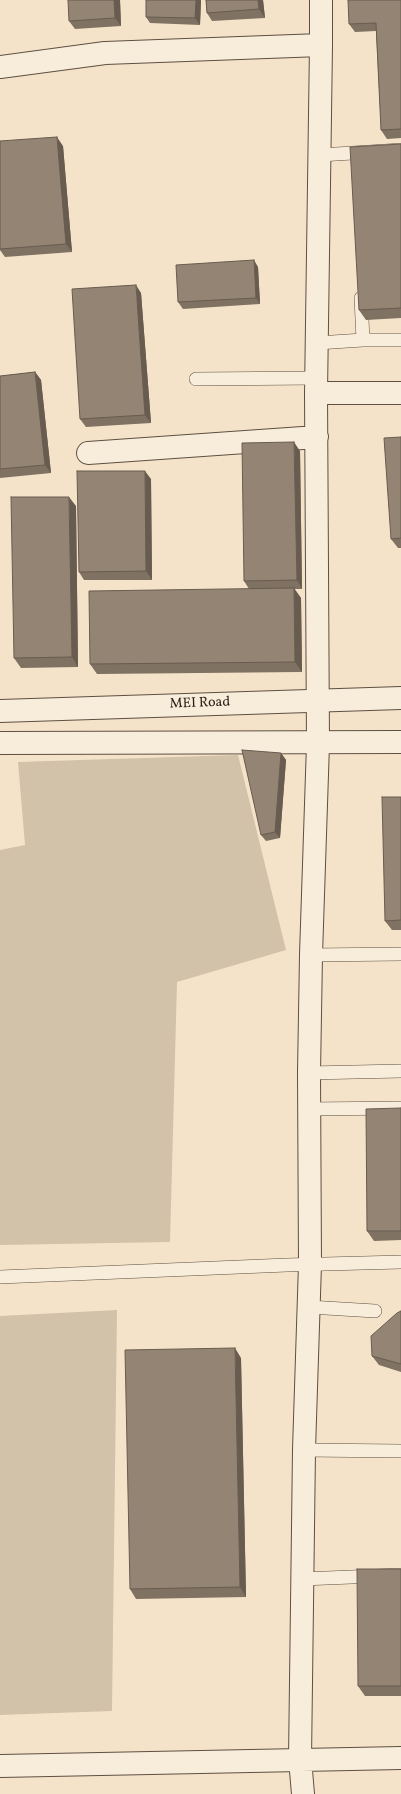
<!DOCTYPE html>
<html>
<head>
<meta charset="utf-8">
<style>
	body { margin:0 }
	canvas { display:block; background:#f4e3c8 }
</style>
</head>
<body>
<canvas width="401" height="1794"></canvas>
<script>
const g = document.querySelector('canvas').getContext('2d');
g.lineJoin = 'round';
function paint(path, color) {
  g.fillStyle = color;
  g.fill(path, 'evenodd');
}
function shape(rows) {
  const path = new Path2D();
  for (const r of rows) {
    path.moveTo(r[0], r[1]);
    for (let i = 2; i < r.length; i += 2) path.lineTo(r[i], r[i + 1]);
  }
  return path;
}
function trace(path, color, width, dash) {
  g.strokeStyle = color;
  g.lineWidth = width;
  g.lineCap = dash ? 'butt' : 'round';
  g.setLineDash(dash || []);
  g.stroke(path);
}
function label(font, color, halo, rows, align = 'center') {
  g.font = font + ' Vollkorn,serif';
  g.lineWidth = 3.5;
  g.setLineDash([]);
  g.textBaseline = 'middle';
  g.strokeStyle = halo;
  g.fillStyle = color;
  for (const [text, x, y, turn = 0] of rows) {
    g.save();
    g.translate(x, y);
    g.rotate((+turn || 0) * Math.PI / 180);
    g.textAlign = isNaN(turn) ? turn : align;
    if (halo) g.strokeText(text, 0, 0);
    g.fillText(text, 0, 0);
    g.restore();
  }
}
paint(shape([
	[238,755,286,950,177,982,170,1242,0,1245,0,850,25,845,18,762],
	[117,1310,112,1711,0,1715,0,1316]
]), '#d2c2aa');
const service = shape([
	[320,155,401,150],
	[361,298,363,340],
	[317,343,363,340,401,340],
	[196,379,317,378],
	[311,955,401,954],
	[309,1073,401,1071],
	[309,1109,401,1108],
	[0,1277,287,1265,401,1262],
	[309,1307,375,1311],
	[304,1450,401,1451],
	[302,1579,401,1575]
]);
const minor = shape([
	[0,67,105,53,321,45],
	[316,393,401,393],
	[88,453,317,437],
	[0,1766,401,1758],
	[303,1794,300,1759,304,1450,310,1264,309,1073,311,955,318,744,316,393,321,45,321,0]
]);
const tertiary = shape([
	[0,711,401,698],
	[0,743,401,742]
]);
trace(service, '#5e4f42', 14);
trace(minor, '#5e4f42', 24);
trace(tertiary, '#5e4f42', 24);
trace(service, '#f8eddb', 13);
trace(minor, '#f8eddb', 22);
trace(tertiary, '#f8eddb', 22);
paint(shape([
	[120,0,121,26,75,29,69,21],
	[201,0,200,25,150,23,146,17],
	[206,0,263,0,265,18,212,21,207,13],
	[401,0,401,138,387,139,381,130,376,31,355,32,349,24],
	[0,141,63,146,72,252,5,257,0,250],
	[401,144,401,318,366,320,359,310],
	[258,267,260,304,183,309,178,302],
	[141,293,151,423,86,427,80,419],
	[35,372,41,380,51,473,0,478,0,376],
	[401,437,401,548,398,548,391,539],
	[300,451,302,589,294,589,301,598,302,672,97,674,90,664,249,589,244,581],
	[151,479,152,580,84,580,79,572],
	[76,506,78,667,21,668,14,658],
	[281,753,286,760,280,838,266,841,261,835],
	[401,797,401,930,392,930,385,921],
	[401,1108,401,1240,374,1241,367,1231],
	[401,1311,401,1372,379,1365,372,1356],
	[241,1358,246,1597,136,1599,130,1589],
	[401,1569,401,1696,365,1696,358,1686]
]), '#7f7263');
paint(shape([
	[114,0,120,0,121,26,115,18],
	[196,0,201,0,200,25,195,18],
	[258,0,263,0,265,18,259,9],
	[57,137,63,146,72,252,66,244],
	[254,260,258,267,260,304,256,298],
	[136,285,141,293,151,423,145,415],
	[35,372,41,380,51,473,45,465],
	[294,442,300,451,302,589,297,580],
	[145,471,151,479,152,580,146,571],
	[69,497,76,506,78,667,72,657],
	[294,588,301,598,302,672,295,662],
	[281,753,286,760,280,838,275,832],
	[235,1348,241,1358,246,1597,240,1587]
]), '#685c50');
const building = shape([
	[68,0,114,0,115,18,69,21,68,0],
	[146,0,196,0,195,18,146,17,146,0],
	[206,0,258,0,259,9,207,13,206,0],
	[348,0,401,0,401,129,381,130,376,23,349,24,348,0],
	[57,137,66,244,0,249,0,141,57,137],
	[401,144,401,308,359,310,350,147,401,144],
	[254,260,256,298,178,302,176,265,254,260],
	[136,285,145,415,80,419,72,289,136,285],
	[35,372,45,465,0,469,0,376,35,372],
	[401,437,401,538,391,539,384,438,401,437],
	[294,442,297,580,244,581,242,443,294,442],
	[77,471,145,471,146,571,79,572,77,471],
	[11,497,69,497,72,657,14,658,11,497],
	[294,588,295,662,90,664,89,591,294,588],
	[242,750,281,753,275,832,261,835,242,750],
	[382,797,401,797,401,920,385,921,382,797],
	[401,1108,401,1231,367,1231,366,1109,401,1108],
	[401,1311,401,1364,372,1356,371,1336,397,1313,401,1311],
	[235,1348,240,1587,130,1589,125,1350,235,1348],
	[357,1569,401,1569,401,1686,358,1686,357,1569]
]);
paint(building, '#948473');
trace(building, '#685c50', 1);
label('14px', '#2c1e16', '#f8eddb', [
	["MEI Road",200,704,-2]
]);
</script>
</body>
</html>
